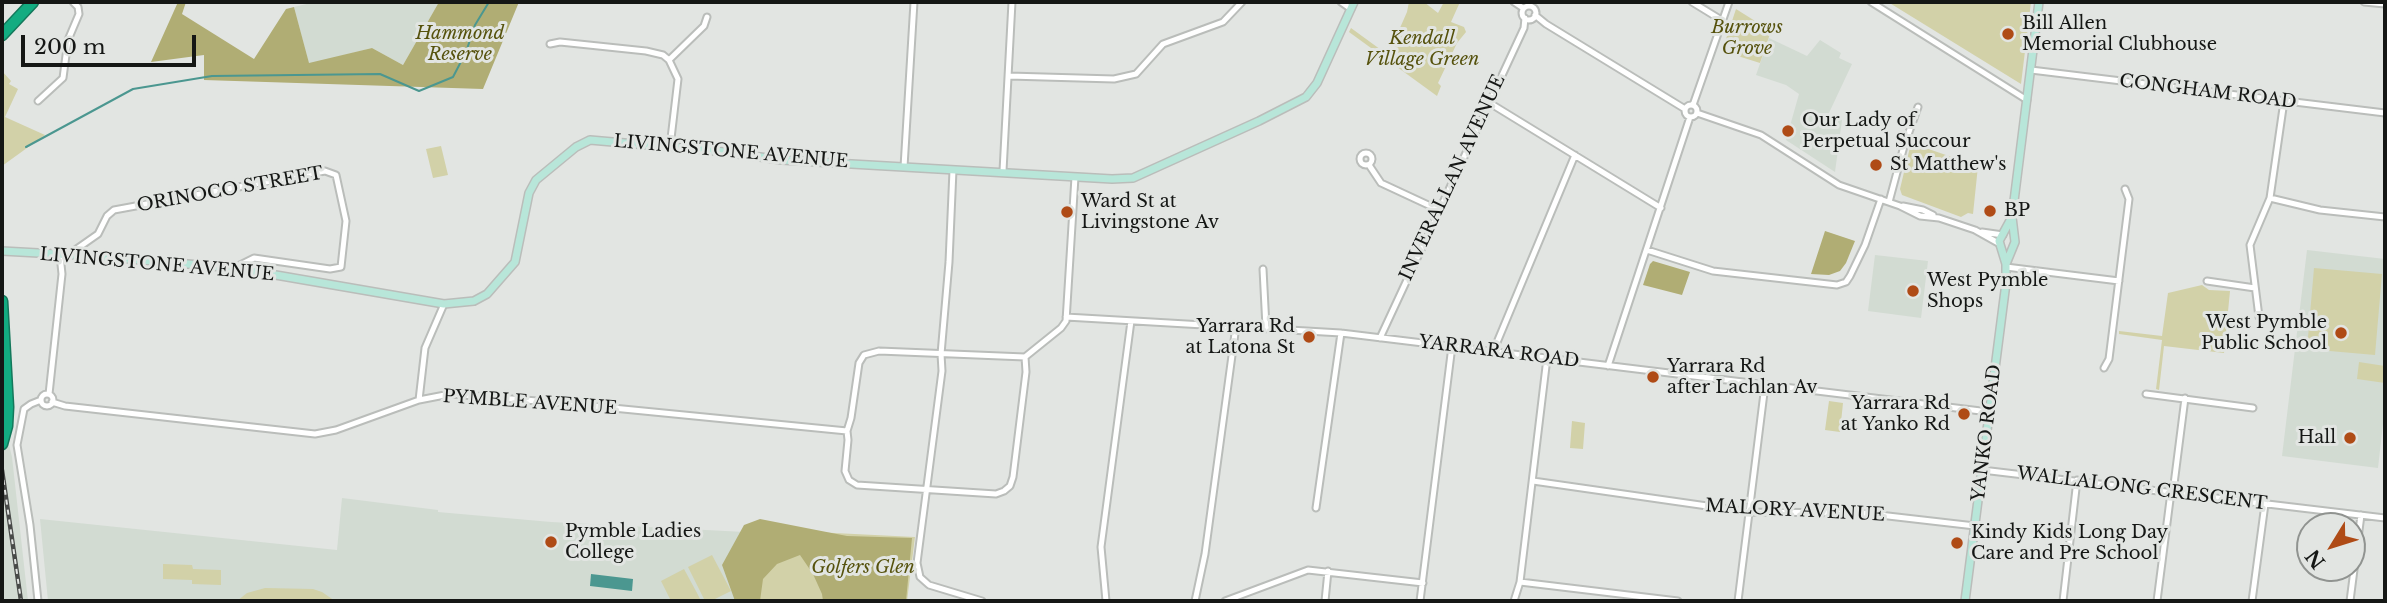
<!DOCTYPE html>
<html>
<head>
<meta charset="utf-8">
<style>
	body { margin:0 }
	#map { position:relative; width:2387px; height:603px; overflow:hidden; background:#e2e5e2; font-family:"Libre Baskerville",serif }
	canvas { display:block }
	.frame { position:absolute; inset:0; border:4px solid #151715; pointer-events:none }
	.north { position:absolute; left:2296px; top:512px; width:70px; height:70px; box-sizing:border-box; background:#e2e5e2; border:2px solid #909390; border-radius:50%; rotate:232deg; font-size:19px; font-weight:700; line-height:28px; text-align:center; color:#151715 }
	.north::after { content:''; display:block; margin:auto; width:24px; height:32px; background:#af4b16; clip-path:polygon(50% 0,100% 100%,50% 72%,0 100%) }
	.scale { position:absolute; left:21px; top:35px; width:175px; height:32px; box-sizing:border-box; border:4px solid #151715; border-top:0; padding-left:9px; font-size:21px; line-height:24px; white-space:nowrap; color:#151715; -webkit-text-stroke:5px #e2e5e2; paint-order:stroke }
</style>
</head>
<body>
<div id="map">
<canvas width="2387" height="603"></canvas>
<div class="frame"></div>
<div class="north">N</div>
<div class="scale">200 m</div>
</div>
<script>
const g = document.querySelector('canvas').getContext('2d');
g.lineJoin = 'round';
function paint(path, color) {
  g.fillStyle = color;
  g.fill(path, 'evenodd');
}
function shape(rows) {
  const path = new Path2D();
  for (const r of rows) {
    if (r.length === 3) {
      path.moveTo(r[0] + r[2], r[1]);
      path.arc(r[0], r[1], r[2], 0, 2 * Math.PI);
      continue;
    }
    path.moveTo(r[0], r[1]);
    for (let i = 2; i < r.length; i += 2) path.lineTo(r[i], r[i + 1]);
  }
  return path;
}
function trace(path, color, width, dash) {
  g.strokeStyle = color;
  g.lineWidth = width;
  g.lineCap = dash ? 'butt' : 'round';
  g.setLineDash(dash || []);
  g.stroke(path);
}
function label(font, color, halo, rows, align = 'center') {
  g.font = font + ' "Libre Baskerville",serif';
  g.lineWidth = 6;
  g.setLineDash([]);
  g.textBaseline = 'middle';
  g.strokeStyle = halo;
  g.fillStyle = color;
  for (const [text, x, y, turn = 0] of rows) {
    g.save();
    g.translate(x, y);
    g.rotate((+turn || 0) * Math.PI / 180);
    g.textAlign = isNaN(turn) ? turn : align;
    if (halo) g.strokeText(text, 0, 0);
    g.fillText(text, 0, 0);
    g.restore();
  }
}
paint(shape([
	[315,2,439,2,403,65,372,48,309,64,294,7],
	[1769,38,1807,56,1820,40,1841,53,1839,58,1852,64,1828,115,1842,120,1835,172,1786,140,1799,94,1786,85,1756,75],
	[2307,250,2385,259,2385,406,2378,468,2282,456],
	[1875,255,1928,261,1921,318,1868,311],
	[2,417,12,457,28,601,4,601],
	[342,498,438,510,438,512,551,522,764,533,757,601,48,601,40,519,337,550]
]), '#d2dbd2');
paint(shape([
	[1409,2,1424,2,1438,13,1444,2,1460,2,1451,22,1464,27,1466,32,1457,43,1438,83,1441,86,1437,96,1349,32,1351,28,1388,55,1407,12],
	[1888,2,2031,2,2021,84],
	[1736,9,1771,31,1760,63,1722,51],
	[2,71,11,81,9,84,18,89,5,117,45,135,2,166],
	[1911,143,1978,166,1973,214,1968,213,1961,217,1902,195,1900,189],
	[441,146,448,175,433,178,426,149],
	[2314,268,2382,274,2375,355,2307,349],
	[2202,285,2209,290,2230,291,2224,353,2164,346,2159,390,2156,389,2162,340,2119,334,2119,331,2162,336,2168,293],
	[2359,362,2385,366,2385,383,2357,379],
	[1829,401,1843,403,1840,432,1825,430],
	[1572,421,1585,423,1583,449,1570,448],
	[794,531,915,537,907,601,757,601,760,575],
	[712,555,731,591,711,601,705,601,688,567],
	[163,564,192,565,193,569,221,570,221,585,192,584,192,580,163,579],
	[684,569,697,593,701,601,682,601,684,599,671,601,661,581],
	[265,588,313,589,322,592,335,601,237,601,247,593]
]), '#d2d1a8');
paint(shape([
	[178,2,186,2,182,14,254,59,286,9,294,7,309,63,372,48,403,65,439,2,519,2,483,89,204,80,204,55,151,62],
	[1825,231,1855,241,1846,263,1840,271,1829,275,1811,274],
	[1653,261,1690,272,1682,295,1643,285,1650,264],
	[760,519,847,536,912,538,906,601,823,601,822,594,813,574,800,555,777,564,763,579,760,601,735,601,722,565,744,525]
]), '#b0ad74');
paint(shape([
	[591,574,633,579,632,591,590,586]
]), '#4b9790');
trace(shape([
	[26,147,133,89,212,76,380,74,419,91,453,77,466,52,475,25,489,2]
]), '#4b9790', 2);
const street = shape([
	[1341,2,1351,9],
	[1514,2,1523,8],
	[1692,2,1723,21],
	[1871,2,2027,100],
	[2364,2,2385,4],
	[1529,13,7],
	[1535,15,1546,24,1685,109],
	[550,44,560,42,646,51,663,55,669,60,678,79,670,147],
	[669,60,704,26,707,17],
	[2031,70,2385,113],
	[1009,76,1114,79,1136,74,1163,44,1223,22,1242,2],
	[38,101,63,78,68,40,79,14,78,7,73,2],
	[1488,102,1661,208],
	[1691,111,6],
	[1693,105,1729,2],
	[1697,113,1761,135,1839,185,1900,206,1920,216,1939,218,1975,230,2000,244],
	[1366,159,6],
	[1369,165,1381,183,1439,210],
	[904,167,914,2],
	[953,170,949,262,941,354,942,371,917,563,920,577,929,585,982,601],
	[1003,171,1012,2],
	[2270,198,2320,210,2385,217],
	[1889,202,1904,146,1918,107],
	[1903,206,1923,210,1933,215],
	[1982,232,2003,235],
	[1647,250,1713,271,1837,285,1846,282,1850,276,1865,245,1881,199],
	[68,255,98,234,107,216,114,210,325,171,336,175,346,221,341,267,330,269,254,258,236,267],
	[2006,267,2119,281],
	[1263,269,1266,327],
	[2207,281,2255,288],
	[1066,317,1341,333,1989,412],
	[2259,317,2250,245,2270,198,2284,101],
	[1380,338,1524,28,1525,18],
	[879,351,1025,357,1026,372,1013,477,1010,486,1004,491,996,494,857,485,849,480,845,471,848,440,847,431,851,418,859,363,864,355,879,351],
	[1493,352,1575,155],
	[1025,357,1061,328,1066,321,1075,177],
	[1608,366,1690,117],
	[2104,368,2109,359,2129,199,2125,189],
	[49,394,62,274,60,255],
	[2146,394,2253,408],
	[47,400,6],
	[419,400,425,348,444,304],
	[52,402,65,406,315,434,336,430,419,400,450,394,562,403,847,431],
	[1982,470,2385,518],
	[1533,481,1749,512,1862,513,1975,526],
	[2173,492,2185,398],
	[1316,508,1341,333],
	[1520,582,1678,601],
	[38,601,30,525,17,445,24,409,31,404,41,400],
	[1106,601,1101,547,1131,321],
	[1195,601,1205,554,1236,326],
	[1225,601,1308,570,1423,583],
	[1325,601,1328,571],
	[1420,601,1452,346],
	[1514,601,1520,582,1547,358],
	[1738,601,1765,385],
	[2063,601,2077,480],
	[2157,601,2171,492],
	[2252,601,2265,504],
	[2350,601,2361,515]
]);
const secondary = shape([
	[2,251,93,256,235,268,444,304,474,301,487,294,515,262,529,193,536,180,576,147,590,140,716,151,782,160,1112,179,1133,178,1259,121,1306,97,1317,83,1354,2],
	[2006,264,2015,242,2012,217,2039,2],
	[1965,601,2006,283,2006,264,1999,241,2012,217]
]);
const highway = shape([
	[2,35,33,2],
	[2,301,8,407,7,426,2,444]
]);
trace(street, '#babdba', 9);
trace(secondary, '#babdba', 10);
trace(highway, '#14785b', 13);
trace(street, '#fff', 5);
trace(secondary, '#b8e6d9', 7);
trace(highway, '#13ac81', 10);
const rail = shape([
	[2,470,21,601]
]);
trace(rail, '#484a48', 4.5);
trace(rail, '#e2e5e2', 2, [5]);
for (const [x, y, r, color] of [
	[2008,34,7,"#af4b16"],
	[1788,131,7,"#af4b16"],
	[1876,165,7,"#af4b16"],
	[1990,211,7,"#af4b16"],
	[1067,212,7,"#af4b16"],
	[1913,291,7,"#af4b16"],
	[2341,333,7,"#af4b16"],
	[1309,337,7,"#af4b16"],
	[1653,377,7,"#af4b16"],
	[1964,414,7,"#af4b16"],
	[2350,438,7,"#af4b16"],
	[551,542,7,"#af4b16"],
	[1957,543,7,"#af4b16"]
]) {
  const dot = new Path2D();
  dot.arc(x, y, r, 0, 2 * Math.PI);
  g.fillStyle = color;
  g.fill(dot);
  trace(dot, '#e2e5e2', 2.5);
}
label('18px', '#151715', '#e2e5e2', [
	["Bill Allen",2022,24],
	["Memorial Clubhouse",2022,45],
	["Our Lady of",1802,121],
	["Perpetual Succour",1802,142],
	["St Matthew's",1890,165],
	["Ward St at",1081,202],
	["Livingstone Av",1081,223],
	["BP",2004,211],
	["West Pymble",1927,281],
	["Shops",1927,302],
	["West Pymble",2327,323,"right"],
	["Public School",2327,344,"right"],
	["Yarrara Rd",1295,327,"right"],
	["at Latona St",1295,348,"right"],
	["Yarrara Rd",1667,367],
	["after Lachlan Av",1667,388],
	["Yarrara Rd",1950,404,"right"],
	["at Yanko Rd",1950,425,"right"],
	["Hall",2336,438,"right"],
	["Pymble Ladies",565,532],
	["College",565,553],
	["Kindy Kids Long Day",1971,533],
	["Care and Pre School",1971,554]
], 'left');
label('italic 18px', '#56520d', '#e2e5e2', [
	["Burrows",1747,28],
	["Grove",1747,49],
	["Hammond",460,34],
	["Reserve",460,55],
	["Kendall",1422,39],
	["Village Green",1422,60],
	["Golfers Glen",863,568]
]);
label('18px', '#151715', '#e2e5e2', [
	["CONGHAM ROAD",2208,92,7],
	["LIVINGSTONE AVENUE",731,152,5],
	["INVERALLAN AVENUE",1453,178,-65],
	["ORINOCO STREET",230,190,-10],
	["LIVINGSTONE AVENUE",157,265,5],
	["YARRARA ROAD",1499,352,7],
	["PYMBLE AVENUE",530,403,4],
	["YANKO ROAD",1987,433,-83],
	["WALLALONG CRESCENT",2142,489,7],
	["MALORY AVENUE",1795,511,3]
]);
</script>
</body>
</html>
